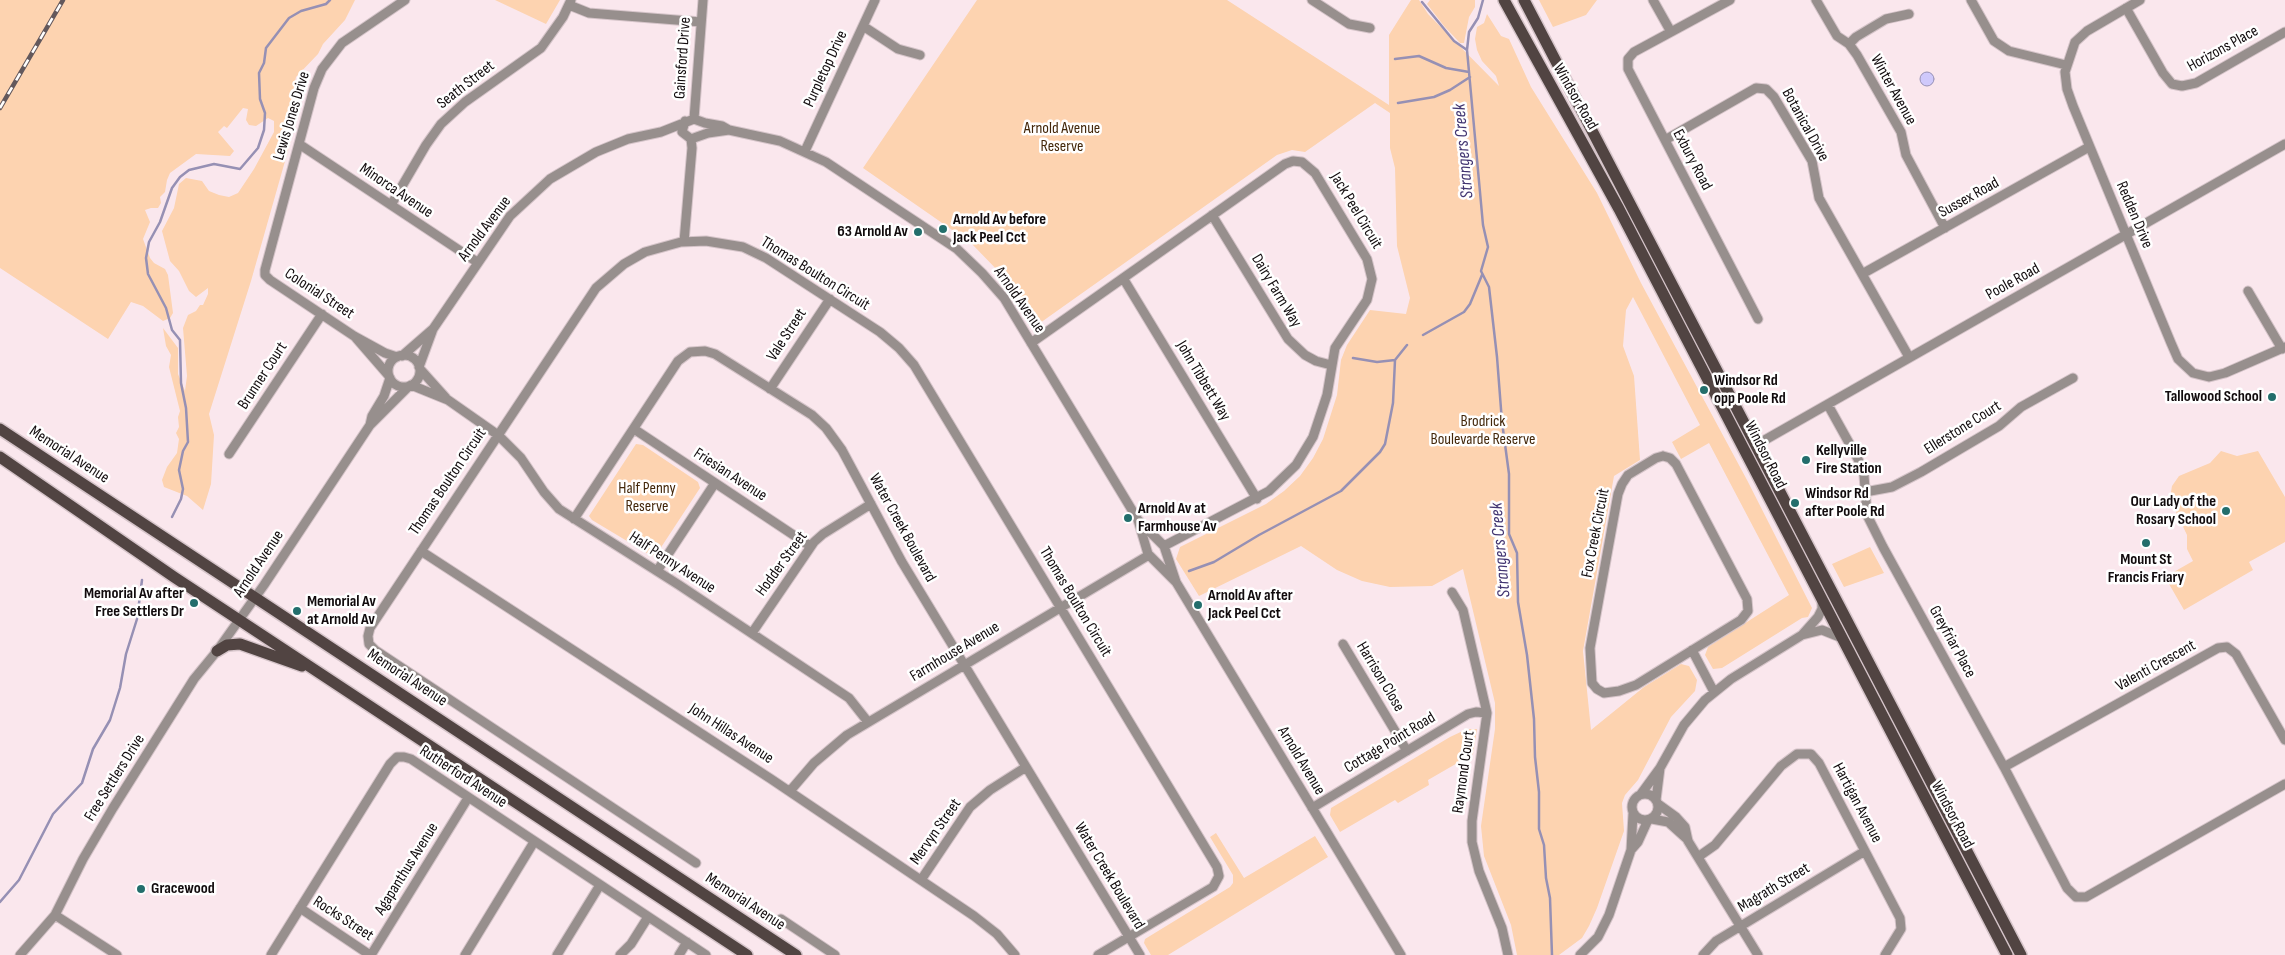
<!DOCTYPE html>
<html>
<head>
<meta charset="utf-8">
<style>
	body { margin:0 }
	canvas { display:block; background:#fae7ed }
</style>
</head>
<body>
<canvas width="2285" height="955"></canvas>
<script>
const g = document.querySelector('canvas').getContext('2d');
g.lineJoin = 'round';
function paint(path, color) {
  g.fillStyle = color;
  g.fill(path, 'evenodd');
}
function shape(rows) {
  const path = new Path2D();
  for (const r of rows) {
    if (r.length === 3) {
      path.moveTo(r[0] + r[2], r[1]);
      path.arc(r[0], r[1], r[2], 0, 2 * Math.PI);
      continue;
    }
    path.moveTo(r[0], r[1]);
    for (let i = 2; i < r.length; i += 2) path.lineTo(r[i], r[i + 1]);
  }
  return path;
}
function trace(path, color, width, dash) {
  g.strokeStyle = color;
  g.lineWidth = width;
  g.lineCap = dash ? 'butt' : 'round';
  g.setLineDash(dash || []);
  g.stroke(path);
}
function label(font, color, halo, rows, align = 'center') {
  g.font = font + ' "Sofia Sans Condensed",sans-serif';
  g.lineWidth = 5;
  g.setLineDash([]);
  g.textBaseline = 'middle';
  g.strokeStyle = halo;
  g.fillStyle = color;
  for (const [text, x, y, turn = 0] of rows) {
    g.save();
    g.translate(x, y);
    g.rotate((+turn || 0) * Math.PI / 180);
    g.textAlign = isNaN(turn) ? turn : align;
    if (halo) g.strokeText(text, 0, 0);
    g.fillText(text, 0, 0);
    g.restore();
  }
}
paint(shape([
	[0,0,355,0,345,20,323,44,318,54,296,77,286,124,280,132,291,140,251,281,209,414,214,435,211,484,203,510,187,496,164,487,162,480,167,467,177,453,179,439,176,433,179,427,178,417,180,411,169,367,171,355,166,346,163,328,178,348,178,374,185,391,187,376,183,328,188,315,196,311,200,305,203,305,208,294,208,288,196,297,189,291,179,271,170,261,162,231,174,208,179,184,186,178,202,181,209,191,219,195,229,197,238,193,254,169,274,132,274,121,268,118,256,126,249,125,246,120,248,109,243,108,227,128,224,126,218,132,234,151,230,156,196,154,170,173,167,180,165,192,160,197,161,203,158,208,151,208,145,210,150,222,143,239,150,258,154,263,165,269,168,275,173,313,170,318,163,321,143,306,131,302,108,339,0,268],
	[495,0,560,0,546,24],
	[977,0,1227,0,1389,105,1389,35,1411,0,1419,0,1428,14,1499,86,1496,76,1482,61,1477,50,1475,39,1477,27,1484,23,1487,14,1501,36,1509,39,1531,87,1597,193,1641,283,1747,480,1812,608,1808,617,1802,618,1722,668,1713,669,1705,655,1708,647,1789,595,1709,443,1681,459,1672,442,1700,425,1633,297,1626,310,1623,346,1634,376,1640,460,1614,476,1583,651,1591,730,1644,687,1681,664,1689,666,1697,680,1695,691,1671,717,1638,780,1625,795,1622,803,1624,831,1597,908,1589,926,1582,938,1559,955,1517,955,1511,925,1484,856,1481,826,1495,729,1495,703,1463,569,1432,586,1390,587,1362,581,1337,570,1301,546,1199,596,1176,559,1180,547,1266,504,1284,491,1300,476,1313,458,1323,439,1337,395,1341,360,1347,345,1370,310,1406,314,1410,298,1397,246,1395,168,1390,148,1390,113,1375,103,1305,152,1292,150,1277,155,1040,323,1035,322,1001,274,971,243,863,168],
	[1430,0,1475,0,1475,7,1469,17,1464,43,1460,43,1444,26,1427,4],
	[1539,0,1597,0,1586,15,1553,27],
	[636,444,643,445,698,482,700,488,658,552,652,556,592,520,589,516],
	[2221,451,2237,456,2258,451,2285,497,2285,542,2249,562,2253,570,2184,610,2165,577,2193,561,2187,549,2187,535,2176,512,2171,492,2172,486,2179,476,2210,463],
	[1870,547,1884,573,1844,587,1832,564],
	[1467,729,1477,729,1473,754,1428,780,1429,785,1398,803,1395,800,1340,832,1330,815,1331,808,1450,737],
	[1216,833,1244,878,1315,836,1328,857,1168,955,1151,955,1144,943,1145,939,1230,887,1233,883,1233,875,1210,837]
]), '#fdd3b0');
const water = shape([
	[1927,79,7]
]);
paint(water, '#cfc9fb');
trace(water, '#9690b4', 1);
trace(shape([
	[1483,0,1478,18,1469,32,1467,50,1483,225,1488,247,1481,271,1489,287,1497,357,1502,422,1509,474,1509,534,1517,553,1518,602,1527,655,1534,719,1535,757,1539,792,1539,829,1544,845,1546,878,1550,898,1552,955],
	[1422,2,1454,41,1467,50],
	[1395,59,1419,56,1446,68,1469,72],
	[1398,103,1434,97,1450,90,1470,77],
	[1423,335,1464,312,1470,304,1482,275],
	[1353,358,1377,362,1395,360],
	[172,517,181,499,183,489,179,470,183,451,188,442,186,408,181,383,180,340,172,330,166,308,148,274,146,258,149,242,160,222,172,188,180,177,189,170,214,164,240,169,258,148,264,130,265,113,260,99,259,73,264,63,266,48,289,18,301,11,326,4,330,0],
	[1189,571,1214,562,1259,535,1341,491,1380,452,1385,444,1393,403,1395,360,1407,345],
	[0,902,19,880,53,814,82,783,93,749,110,720,120,688,126,654,137,619,142,580]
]), '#9690b4', 2.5);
const minor = shape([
	[1312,0,1349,24,1370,28],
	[1653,0,1671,32,1730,0],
	[1816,0,1837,36,1849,44,1857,55,1901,132,1906,155,1945,228],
	[1971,0,1994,41,2009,51,2066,65],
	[2140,0,2087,31,2075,42,2065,72,2067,89,2073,106,2171,343,2178,359,2193,373,2209,377,2225,373,2285,347],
	[569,5,589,13,701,22],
	[2126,8,2163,73,2172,84,2182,86,2196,83,2285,32],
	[863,26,898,49,920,55],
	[1671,32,1634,52,1628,59,1628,69,1758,319],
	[1849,44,1856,37,1886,19,1909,14],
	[694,119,703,0],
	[685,121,682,132,691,139,708,133,729,130],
	[1665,140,1756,88,1766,89,1774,97,1812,161,1819,198,1909,357],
	[299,144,477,262],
	[805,151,875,0],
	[391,205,426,145,441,124,465,102,541,48,563,17,571,0],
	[1212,215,1288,339,1305,355,1316,361,1331,365],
	[684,242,692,148,691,139],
	[1862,274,2089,147],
	[1123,278,1257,499],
	[2248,291,2282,349],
	[356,338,389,376],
	[1031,343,1285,164,1293,161,1302,162,1315,173,1367,259,1372,279,1367,300,1335,348,1327,395,1313,437,1296,465,1269,491,1164,546],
	[404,371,16],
	[402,356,433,329],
	[397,357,385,353,354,336,270,280,265,275,265,270,314,88,322,69,342,43,405,0],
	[419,367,433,329,510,216,550,179,596,152,628,139,661,132,694,119,705,123,722,126,729,130,780,141,826,162,957,249,982,273,1004,298,1138,520,1164,546,1176,582,1401,955],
	[420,369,446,398],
	[411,385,448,400,498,435,521,458,544,492,559,509,679,585,849,698,868,722],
	[770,389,830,299],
	[1828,405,1858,459,1864,475,1867,515,1883,547,2004,767,2067,888,2076,897,2086,897,2285,784],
	[370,425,409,386],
	[634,429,810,546],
	[1756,445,2285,144],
	[229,454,322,314],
	[1663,456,1670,458,1676,464,1747,599,1748,611,1741,620,1636,685,1619,691,1604,693,1597,689,1592,683,1590,648,1618,494,1622,484,1628,475,1656,458,1663,456],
	[1865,492,1892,487,1921,472,1999,426,2021,407,2073,378],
	[574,519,678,361,690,352,705,351,715,354,812,415,826,428,842,450,902,562,1140,955],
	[1138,520,1148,554,1176,582],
	[421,551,771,779,974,916,997,934,1015,955],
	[657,571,715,483],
	[1452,592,1463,610,1487,713,1472,821,1472,842,1479,871,1502,928,1508,955],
	[752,633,814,542,823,534,871,504],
	[1802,635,1818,617,1822,609,1822,600],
	[1343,644,1407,751],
	[1692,650,1714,692],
	[2004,767,2218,648,2227,647,2236,654,2285,740],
	[790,791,814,763,847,735,1149,555],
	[1645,807,13],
	[1641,794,1660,768,1684,725,1705,700,1731,679,1802,635,1822,630,1842,638],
	[1656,800,1660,768],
	[1658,804,1676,817,1685,827,1688,841,1758,955],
	[1312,808,1468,714,1476,712,1487,713],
	[1652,819,1668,822,1688,840],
	[1631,850,1638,842,1648,820],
	[1698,857,1715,845,1781,766,1797,754,1811,754,1819,763,1900,918,1901,929,1885,955],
	[696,863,375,650,369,644,368,636,370,628,596,288,624,264,645,252,681,242,706,241,743,247,766,258,880,332,899,348,914,365,1217,867,1219,876,1213,887,1098,955],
	[921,880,970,807,990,790,1026,767],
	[300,908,370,955],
	[55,915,117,955],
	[781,919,835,955],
	[20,955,55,915,83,859,113,808,194,679,217,651,264,585,370,425,372,416,384,396,390,378],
	[271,955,390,764,397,757,404,757,411,759,706,955],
	[371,955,468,798],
	[465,955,534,842],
	[557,955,600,885],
	[620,955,631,944,648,917],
	[679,955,687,942],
	[1580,955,1598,937,1609,915,1631,850,1633,814],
	[1703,955,1716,941,1865,851]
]);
const major = shape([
	[1504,0,1619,209,2007,955],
	[1524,0,2021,955],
	[0,429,796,955],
	[0,457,174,577,747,955],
	[217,651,227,645,240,644,302,666]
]);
trace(minor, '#d5c4c9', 11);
trace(major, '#d5c4c9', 14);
trace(minor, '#978f8d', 9);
trace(major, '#514442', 11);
const rail = shape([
	[0,108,63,0]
]);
trace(rail, '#63585c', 4.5);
trace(rail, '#fff', 2.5, [8]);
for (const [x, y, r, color] of [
	[943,229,5,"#236e6c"],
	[918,232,5,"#236e6c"],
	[1704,390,5,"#236e6c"],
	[2272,397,5,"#236e6c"],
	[1806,460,5,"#236e6c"],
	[1795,503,5,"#236e6c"],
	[2226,511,5,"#236e6c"],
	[1128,518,5,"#236e6c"],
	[2146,543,5,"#236e6c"],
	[194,603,5,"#236e6c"],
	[1198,605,5,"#236e6c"],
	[297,611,5,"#236e6c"],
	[141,889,5,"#236e6c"]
]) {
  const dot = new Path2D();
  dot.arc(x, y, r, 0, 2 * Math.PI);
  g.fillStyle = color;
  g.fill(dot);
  trace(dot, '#fff', 2);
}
label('16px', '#110b0d', '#fff', [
	["Horizons Place",2223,49,-29],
	["Gainsford Drive",683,58,-86],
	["Purpletop Drive",826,69,-65],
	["Seath Street",466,85,-38],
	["Winter Avenue",1893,90,61],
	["Windsor Road",1575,97,60],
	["Lewis Jones Drive",292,116,-73],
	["Botanical Drive",1805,125,61],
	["Exbury Road",1692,160,62],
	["Minorca Avenue",396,191,34],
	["Sussex Road",1969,198,-29],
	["Jack Peel Circuit",1356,211,59],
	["Redden Drive",2134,215,67],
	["Arnold Avenue",485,229,-53],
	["Thomas Boulton Circuit",815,274,32],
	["Poole Road",2013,282,-29],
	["Dairy Farm Way",1276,291,59],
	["Colonial Street",319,294,33],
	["Arnold Avenue",1019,300,55],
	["Vale Street",787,335,-57],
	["Brunner Court",263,376,-57],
	["John Tibbett Way",1203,381,59],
	["Ellerstone Court",1963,428,-32],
	["Memorial Avenue",69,455,33],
	["Windsor Road",1765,455,63],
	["Friesian Avenue",730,475,33],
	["Thomas Boulton Circuit",448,482,-56],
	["Water Creek Boulevard",902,528,61],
	["Fox Creek Circuit",1596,533,-79],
	["Half Penny Avenue",672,563,33],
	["Arnold Avenue",259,564,-56],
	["Hodder Street",782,564,-54],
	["Thomas Boulton Circuit",1075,602,59],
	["Greyfriar Place",1952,642,61],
	["Farmhouse Avenue",955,652,-31],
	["Valenti Crescent",2156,666,-29],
	["Harrison Close",1380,677,59],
	["Memorial Avenue",407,678,33],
	["John Hillas Avenue",731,734,33],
	["Cottage Point Road",1390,743,-31],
	["Arnold Avenue",1301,761,59],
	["Raymond Court",1464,772,-82],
	["Rutherford Avenue",463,777,33],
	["Free Settlers Drive",115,778,-58],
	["Hartigan Avenue",1857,803,62],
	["Windsor Road",1952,815,62],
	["Mervyn Street",936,832,-55],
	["Agapanthus Avenue",407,869,-58],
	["Water Creek Boulevard",1109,876,59],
	["Magrath Street",1774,888,-31],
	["Memorial Avenue",745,902,33],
	["Rocks Street",343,919,33]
]);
label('16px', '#43270a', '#fff', [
	["Arnold Avenue",1062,129],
	["Reserve",1062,147],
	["Brodrick",1483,422],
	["Boulevarde Reserve",1483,440],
	["Half Penny",647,489],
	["Reserve",647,507]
]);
label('bold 16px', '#110b0d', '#fff', [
	["Arnold Av before",953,220],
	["Jack Peel Cct",953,238],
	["63 Arnold Av",908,232,"right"],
	["Windsor Rd",1714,381],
	["opp Poole Rd",1714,399],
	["Tallowood School",2262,397,"right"],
	["Kellyville",1816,451],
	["Fire Station",1816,469],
	["Windsor Rd",1805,494],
	["after Poole Rd",1805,512],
	["Our Lady of the",2216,502,"right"],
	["Rosary School",2216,520,"right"],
	["Arnold Av at",1138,509],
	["Farmhouse Av",1138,527],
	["Mount St",2146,560,"center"],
	["Francis Friary",2146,578,"center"],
	["Memorial Av after",184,594,"right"],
	["Free Settlers Dr",184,612,"right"],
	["Arnold Av after",1208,596],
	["Jack Peel Cct",1208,614],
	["Memorial Av",307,602],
	["at Arnold Av",307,620],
	["Gracewood",151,889]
], 'left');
label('italic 18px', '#423571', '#fff', [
	["Strangers Creek",1464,151,-95],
	["Strangers Creek",1501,550,-95]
]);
</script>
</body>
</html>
